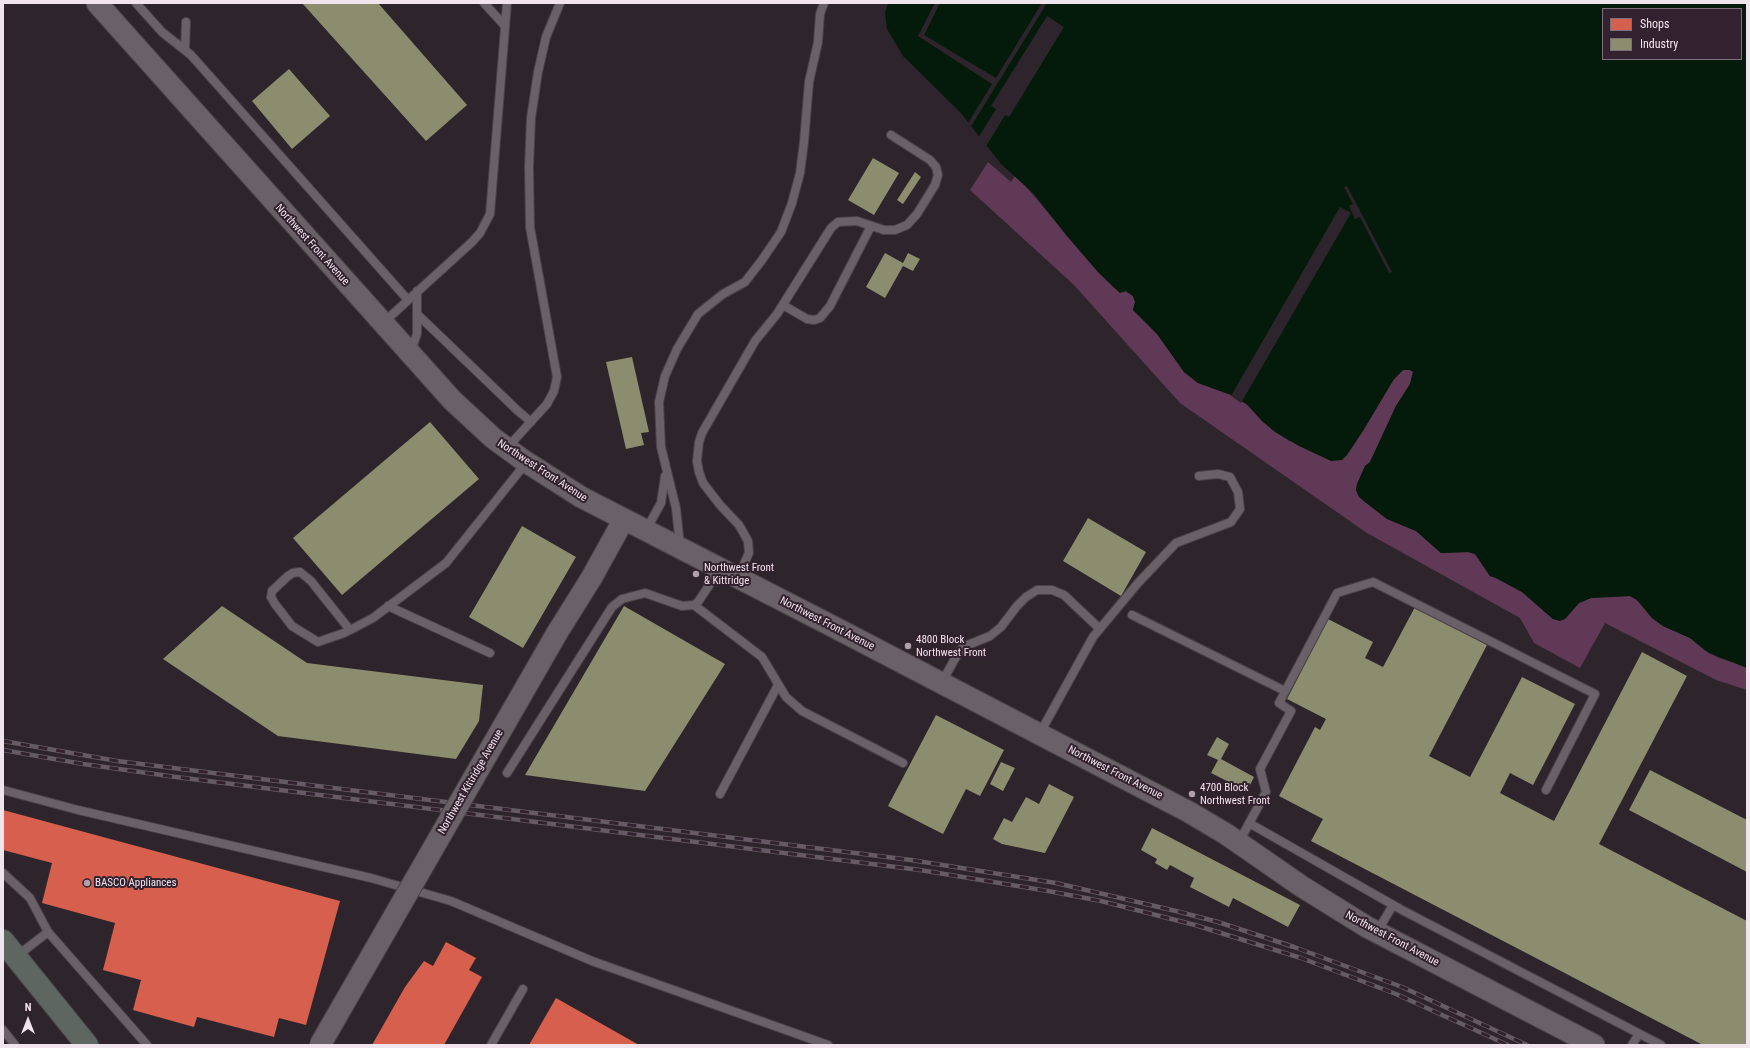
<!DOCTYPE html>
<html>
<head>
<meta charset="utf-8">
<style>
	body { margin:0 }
	#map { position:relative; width:1750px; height:1048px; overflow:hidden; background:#2e252c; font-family:"Roboto Condensed",sans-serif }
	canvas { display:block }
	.frame { position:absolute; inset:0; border:4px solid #f1e5ed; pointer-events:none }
	.legend { position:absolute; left:1602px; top:8px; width:140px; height:52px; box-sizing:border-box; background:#32212e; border:1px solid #7e6f7a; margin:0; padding:5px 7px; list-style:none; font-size:12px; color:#f1e5ed }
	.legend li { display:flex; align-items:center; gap:8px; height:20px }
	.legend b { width:20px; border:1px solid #7e6f7a }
	.north { position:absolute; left:8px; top:1000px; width:40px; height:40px; -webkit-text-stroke:3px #32212e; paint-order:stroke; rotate:0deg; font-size:11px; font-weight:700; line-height:16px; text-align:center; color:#f1e5ed }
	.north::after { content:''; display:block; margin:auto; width:14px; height:18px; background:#f1e5ed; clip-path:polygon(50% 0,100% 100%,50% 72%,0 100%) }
</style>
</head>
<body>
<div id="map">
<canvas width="1750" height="1048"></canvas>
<div class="frame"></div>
<ul class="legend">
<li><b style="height:11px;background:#d6604d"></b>Shops</li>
<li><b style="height:11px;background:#8c8c6e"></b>Industry</li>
</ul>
<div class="north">N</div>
</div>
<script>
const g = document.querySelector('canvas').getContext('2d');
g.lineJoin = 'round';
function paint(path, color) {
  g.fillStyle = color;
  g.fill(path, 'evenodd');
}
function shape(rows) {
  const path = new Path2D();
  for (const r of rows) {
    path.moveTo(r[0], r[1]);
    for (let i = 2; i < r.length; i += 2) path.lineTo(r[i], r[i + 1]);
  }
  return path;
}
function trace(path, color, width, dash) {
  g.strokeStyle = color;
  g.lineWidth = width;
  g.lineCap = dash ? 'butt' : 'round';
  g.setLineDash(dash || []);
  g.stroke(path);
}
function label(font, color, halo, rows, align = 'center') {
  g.font = font + ' "Roboto Condensed",sans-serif';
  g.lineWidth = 4;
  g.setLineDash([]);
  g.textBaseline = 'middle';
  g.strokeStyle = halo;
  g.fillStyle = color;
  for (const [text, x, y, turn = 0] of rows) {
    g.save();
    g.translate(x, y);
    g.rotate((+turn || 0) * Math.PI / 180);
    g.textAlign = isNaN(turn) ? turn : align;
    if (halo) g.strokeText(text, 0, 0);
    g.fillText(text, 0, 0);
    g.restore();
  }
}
paint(shape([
	[988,162,1011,182,1015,176,1023,183,1098,272,1114,288,1125,291,1133,296,1135,302,1133,310,1157,334,1184,372,1198,383,1234,396,1247,405,1262,421,1289,441,1353,446,1394,379,1403,370,1410,370,1413,372,1410,384,1396,406,1370,462,1365,466,1357,484,1356,490,1359,497,1387,519,1416,531,1441,553,1468,552,1475,554,1490,576,1496,578,1522,592,1553,619,1565,619,1579,603,1591,598,1630,596,1637,600,1652,618,1663,626,1690,638,1704,650,1719,658,1739,664,1747,668,1747,690,1716,680,1605,623,1580,668,1534,643,1520,618,1367,533,1180,403,1074,285,970,190]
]), '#603956');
paint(shape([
	[888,3,1747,3,1747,668,1709,653,1690,638,1663,626,1652,618,1637,600,1630,596,1591,598,1579,603,1565,619,1560,621,1553,619,1522,592,1496,578,1490,576,1475,554,1468,552,1441,553,1416,531,1387,519,1365,502,1359,497,1356,490,1357,484,1365,466,1370,462,1396,406,1410,384,1413,372,1410,370,1403,370,1394,379,1363,431,1347,455,1342,460,1331,461,1299,446,1275,432,1262,421,1248,405,1234,396,1198,383,1184,372,1157,334,1133,310,1135,302,1133,296,1126,291,1120,293,1098,272,1066,235,1034,194,1001,164,960,112,903,56,887,29,885,13],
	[1603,9,1741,9,1741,59,1603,59]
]), '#041a0a');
paint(shape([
	[935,3,940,3,924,35,996,78,1042,3,1047,3,970,128,967,125,992,84,918,36],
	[1047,16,1064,27,1009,117,1005,115,985,148,978,138,996,109,991,106],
	[1347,186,1392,272,1389,273,1360,217,1355,219,1349,206,1353,204,1344,187],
	[1340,207,1351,213,1241,403,1231,396]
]), '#2e252c');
paint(shape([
	[3,810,340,901,306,1025,279,1018,274,1037,197,1017,194,1027,133,1010,141,980,103,970,115,923,42,903,52,863,3,850],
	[446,942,476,958,469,970,482,977,444,1045,372,1045,405,987,424,961,433,966],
	[556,998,639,1045,529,1045]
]), '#d6604d');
paint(shape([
	[302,3,378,3,467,105,426,141],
	[289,69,330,116,292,149,252,101],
	[873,158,899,173,874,215,848,200],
	[915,172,921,177,903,204,897,200],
	[885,253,903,263,908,253,920,259,913,271,903,266,885,298,866,287],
	[632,357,649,432,641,433,644,445,626,449,606,362],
	[430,422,479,479,342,595,293,538],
	[1088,518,1146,552,1121,596,1063,561],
	[522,526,576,557,523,648,469,617],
	[222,606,307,663,483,685,479,721,456,759,278,736,163,659],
	[624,606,725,664,645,791,525,775],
	[1415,607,1487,645,1429,756,1470,777,1522,677,1575,704,1533,785,1510,773,1500,793,1554,821,1642,652,1687,676,1599,844,1747,921,1747,1045,1703,1045,1311,841,1323,819,1279,796,1315,727,1320,730,1326,719,1287,699,1328,619,1373,642,1365,658,1383,667],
	[936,715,1004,750,980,796,966,789,943,834,888,806],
	[1217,737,1229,744,1221,759,1254,777,1247,791,1211,773,1218,760,1207,755],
	[1001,762,1015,768,1003,791,990,784],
	[1650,770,1747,820,1747,872,1629,810],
	[1049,784,1074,797,1045,853,1002,844,993,839,1004,818,1012,822,1026,797,1039,804],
	[1152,828,1300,905,1288,927,1233,898,1229,907,1190,887,1194,878,1170,865,1167,870,1155,863,1157,859,1141,850]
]), '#8c8c6e');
const lane = shape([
	[136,3,162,32,191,55,408,300],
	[484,3,504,25],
	[185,50,186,22],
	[783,305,807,319,814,320,820,318,830,306,871,226],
	[417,314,517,410,531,422],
	[383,323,472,242,480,233,490,214,507,3],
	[411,351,417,334,417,291],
	[507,448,547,404,554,391,557,377,530,227,529,167,531,118,538,72,546,37,560,3],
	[646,530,661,503,665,476],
	[680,545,676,508,661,447,659,402,665,376,677,349,698,314,723,294,745,282,762,260,781,232,792,203,800,173,804,142,809,82,818,42,820,14,824,3],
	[738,577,749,553,748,541,739,525,720,505,703,483,699,472,697,461,699,442,702,433,755,341,777,314,831,228,838,222,857,221,884,230,895,230,907,225,917,214,935,185,938,175,936,167,930,160,891,135],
	[694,605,762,657,786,697,802,711,903,763],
	[388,606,490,653],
	[1132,615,1285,691],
	[350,630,311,581,300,572,293,573,288,576,272,591,271,597,275,604,292,626,318,642,344,633,350,630,373,618,446,563,526,463],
	[942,682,957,655,963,647,990,636,1001,627,1017,606,1026,597,1037,590,1052,590,1064,595,1100,629],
	[1040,733,1093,637,1138,583,1176,543,1231,522,1240,509,1238,492,1230,477,1218,474,1199,476],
	[507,773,612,607,622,599,645,593,682,606,694,605,698,602,720,569],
	[3,790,78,810,371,878,451,901,592,961,828,1045],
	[720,794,778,685],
	[1249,823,1402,910,1661,1045],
	[1239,842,1266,792,1260,769,1291,711,1279,703,1337,593,1373,582,1595,694,1546,790],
	[3,873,30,898,48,932,147,1045],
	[1377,932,1393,905],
	[17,956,48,932],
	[3,1030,15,1045],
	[491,1045,523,989],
	[1632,1045,1639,1034]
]);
const secondary = shape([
	[97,3,452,400,493,438,523,460,581,497,832,626,1189,812,1226,834,1301,886,1367,927,1594,1045],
	[557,633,592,577,624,519]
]);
const highway = shape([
	[3,941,87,1045]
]);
trace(lane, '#4a4247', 10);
trace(secondary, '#4a4247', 23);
trace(highway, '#4a4247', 24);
trace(lane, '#696167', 8);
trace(secondary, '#696167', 21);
trace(highway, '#5e6662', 22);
const rail = shape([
	[3,741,117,761,911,860,1056,883,1176,911,1218,922,1294,947,1402,987,1527,1045],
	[3,750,83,764,176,777,920,870,1048,891,1101,901,1195,925,1301,958,1396,994,1508,1045]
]);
trace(rail, '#645c62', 4.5);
trace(rail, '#32212e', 3, [9]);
const secondaryBridge = shape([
	[320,1045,557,633]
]);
trace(secondaryBridge, '#4a4247', 23, []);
trace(secondaryBridge, '#696167', 21);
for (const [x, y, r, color] of [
	[696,574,4,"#ada2a9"],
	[908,646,4,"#ada2a9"],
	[1192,794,4,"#ada2a9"],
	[87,883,4,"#ada2a9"]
]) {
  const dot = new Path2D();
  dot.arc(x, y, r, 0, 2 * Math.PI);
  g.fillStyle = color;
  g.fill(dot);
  trace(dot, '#32212e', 1.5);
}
label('11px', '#f1e5ed', '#32212e', [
	["Northwest Front Avenue",312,245,48],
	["Northwest Front Avenue",542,471,33],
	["Northwest Front Avenue",827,624,27],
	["Northwest Front Avenue",1115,773,27],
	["Northwest Kittridge Avenue",471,782,-60],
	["Northwest Front Avenue",1392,939,28]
]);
label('11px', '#f1e5ed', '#32212e', [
	["Northwest Front",704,568],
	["& Kittridge",704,581],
	["4800 Block",916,640],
	["Northwest Front",916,653],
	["4700 Block",1200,788],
	["Northwest Front",1200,801],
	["BASCO Appliances",95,883]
], 'left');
</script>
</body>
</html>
